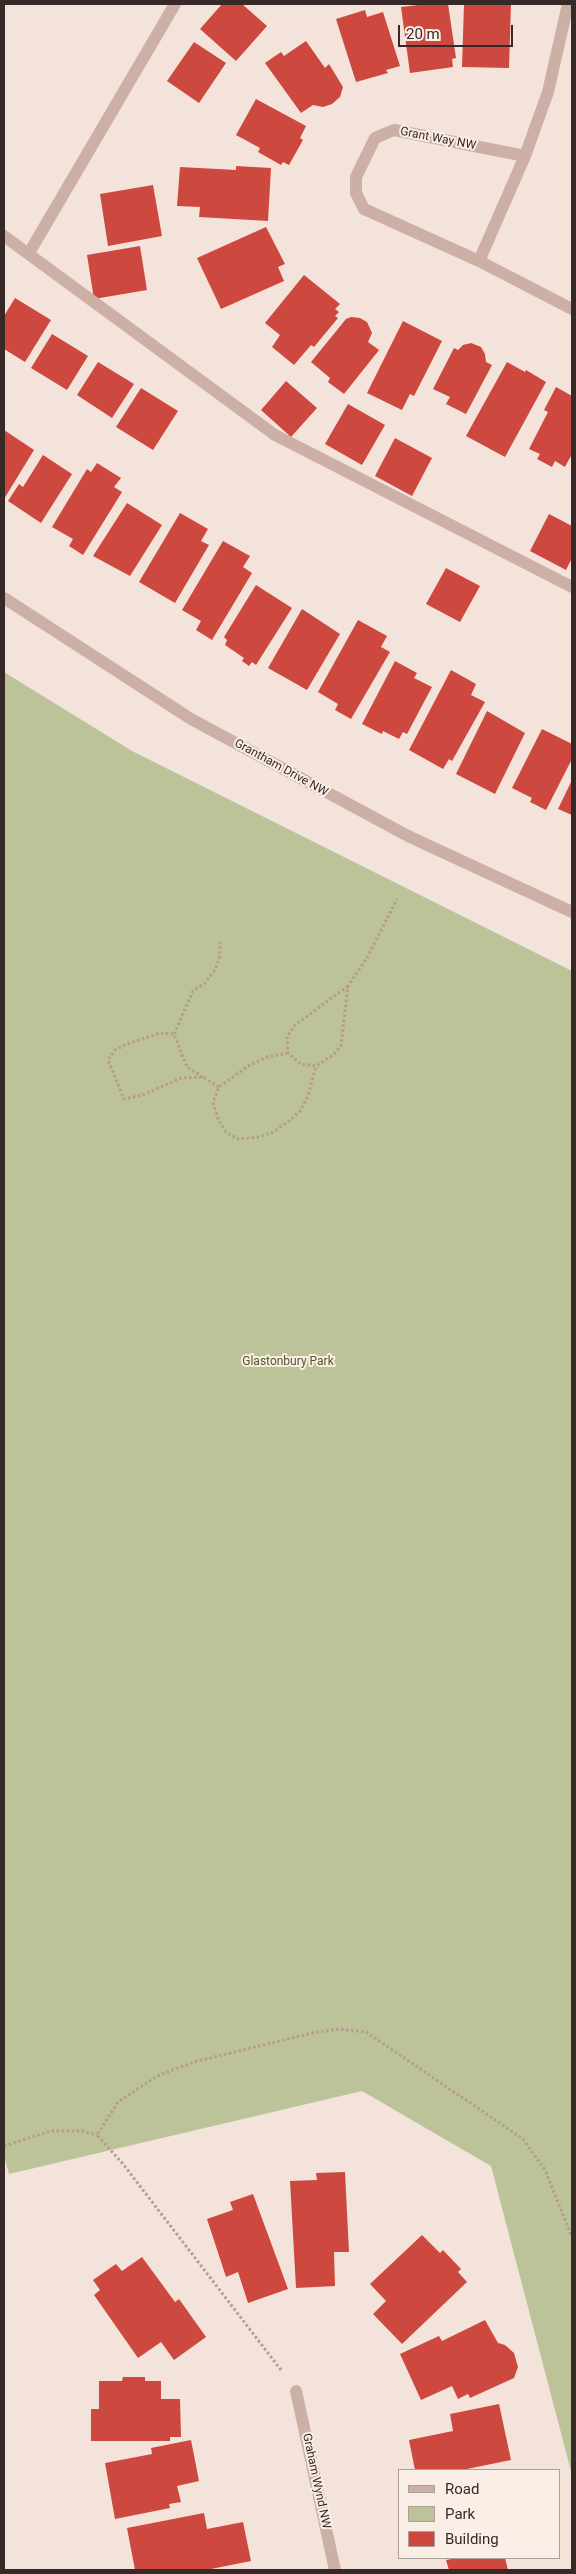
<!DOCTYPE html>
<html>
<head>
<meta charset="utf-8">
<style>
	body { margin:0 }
	#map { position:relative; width:576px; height:2574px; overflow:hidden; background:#f3e3da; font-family:Roboto,sans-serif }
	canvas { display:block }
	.frame { position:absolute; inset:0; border:5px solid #372927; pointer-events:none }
	.legend { position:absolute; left:398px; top:2469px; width:162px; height:90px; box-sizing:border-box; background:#faeee6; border:1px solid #ac9f9a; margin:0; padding:6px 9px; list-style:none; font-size:15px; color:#372927 }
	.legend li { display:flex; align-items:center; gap:10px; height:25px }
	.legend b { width:25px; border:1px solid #ac9f9a }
	.scale { position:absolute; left:398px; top:25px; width:115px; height:22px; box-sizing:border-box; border:2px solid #372927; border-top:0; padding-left:6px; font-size:15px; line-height:18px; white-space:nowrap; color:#372927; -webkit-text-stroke:4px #faeee6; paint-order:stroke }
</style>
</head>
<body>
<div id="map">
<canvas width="576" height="2574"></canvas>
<div class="frame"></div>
<ul class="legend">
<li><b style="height:6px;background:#ccb0a5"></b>Road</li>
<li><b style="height:14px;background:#bcc399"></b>Park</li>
<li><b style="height:14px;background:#cd483e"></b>Building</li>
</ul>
<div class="scale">20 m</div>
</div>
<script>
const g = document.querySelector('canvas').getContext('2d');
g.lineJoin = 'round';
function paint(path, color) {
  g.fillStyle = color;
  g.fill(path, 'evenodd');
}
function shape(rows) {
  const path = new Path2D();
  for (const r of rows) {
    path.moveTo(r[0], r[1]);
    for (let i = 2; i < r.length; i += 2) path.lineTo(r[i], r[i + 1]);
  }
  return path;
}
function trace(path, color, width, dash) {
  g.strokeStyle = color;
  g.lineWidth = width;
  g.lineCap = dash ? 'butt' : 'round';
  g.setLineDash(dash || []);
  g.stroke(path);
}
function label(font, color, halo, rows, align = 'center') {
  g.font = font + ' Roboto,sans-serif';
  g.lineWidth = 4;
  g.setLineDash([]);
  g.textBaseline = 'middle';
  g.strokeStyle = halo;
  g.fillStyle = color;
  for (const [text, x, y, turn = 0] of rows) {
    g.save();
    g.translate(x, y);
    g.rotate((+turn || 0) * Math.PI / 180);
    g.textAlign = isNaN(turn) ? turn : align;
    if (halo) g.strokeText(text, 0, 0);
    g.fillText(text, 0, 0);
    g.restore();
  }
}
paint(shape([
	[4,672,132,751,572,971,572,2475,491,2166,362,2091,9,2174,4,2156]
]), '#bcc399');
paint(shape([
	[222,4,242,4,267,26,236,61,200,29],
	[427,4,448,4,456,58,452,59,453,67,410,73,401,7],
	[464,4,511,4,509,68,462,67],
	[365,10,367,17,383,12,400,66,386,70,388,73,356,82,336,19],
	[306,41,325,68,329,64,343,87,340,97,332,104,323,107,313,105,301,113,265,63,281,52,284,56],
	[194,42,226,63,199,103,167,81],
	[256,99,306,126,300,138,303,140,289,165,283,162,281,165,258,152,260,148,236,135],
	[236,166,271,168,268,221,199,217,200,207,177,206,180,167,236,170],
	[153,185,162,236,108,246,100,194],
	[266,227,285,264,278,267,284,281,221,309,197,258],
	[140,246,147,290,94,299,87,255],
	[304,275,340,304,335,309,339,312,335,316,338,318,314,347,311,345,294,365,272,347,280,335,265,323],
	[15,298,51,320,25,362,4,349,4,316],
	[351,317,360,318,367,322,372,333,368,342,379,350,344,394,328,382,330,378,311,362,346,319],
	[403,321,442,341,414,396,410,394,402,410,367,393],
	[52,334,88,356,67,390,31,368],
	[471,343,481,347,485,354,486,362,492,365,466,414,446,404,450,397,433,389,454,348,458,350,463,345],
	[98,362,134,384,112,418,77,395],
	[507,362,525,372,526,370,546,382,505,457,466,436],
	[286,381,317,408,291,437,261,410],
	[556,387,572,396,572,454,565,467,555,461,552,467,537,459,540,454,529,449,548,412,544,410],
	[141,388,178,411,153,450,116,427],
	[348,404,385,425,362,465,325,444],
	[4,430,34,450,4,499],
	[395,438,432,458,412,496,375,476],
	[43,455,72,474,41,523,8,501,19,484,23,487],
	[97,463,121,478,114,487,122,492,83,555,69,546,73,539,52,527,87,469,91,472],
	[127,503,162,525,130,576,93,556],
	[180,513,208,529,201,541,209,545,175,603,139,582],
	[549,514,572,526,572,558,566,570,530,551],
	[223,541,250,556,243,567,252,573,212,640,196,630,201,621,182,610],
	[446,568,480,586,460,622,426,604],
	[256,585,292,608,256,665,252,662,249,666,242,661,244,658,225,645,227,640,224,637],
	[302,609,340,634,307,690,268,668],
	[358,620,387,636,381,647,390,652,351,719,335,710,338,704,318,692],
	[395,661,417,673,414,678,432,687,407,734,403,732,399,739,383,731,382,734,362,724],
	[451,670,476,684,471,695,485,702,452,761,449,759,443,769,409,750],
	[487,711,525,733,495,794,456,774],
	[542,729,572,744,572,759,546,810,530,802,532,798,512,788],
	[572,780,572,815,558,809],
	[345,2172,349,2252,334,2252,335,2286,296,2288,290,2181,317,2180,316,2173],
	[253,2194,288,2289,248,2303,238,2272,226,2277,207,2219,233,2210,230,2202],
	[422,2235,440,2253,443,2250,461,2269,458,2272,467,2282,402,2344,373,2314,386,2301,370,2284],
	[142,2257,175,2302,179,2299,206,2337,174,2360,161,2342,138,2358,94,2295,100,2290,93,2280,116,2264,122,2271],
	[485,2320,498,2343,505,2345,514,2353,518,2367,514,2378,470,2398,468,2394,458,2399,452,2386,421,2400,400,2354,439,2336,442,2341],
	[123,2377,145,2377,145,2381,161,2381,161,2399,180,2399,181,2437,170,2437,170,2441,91,2441,91,2409,99,2409,99,2381,122,2381],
	[499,2404,511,2460,462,2470,415,2470,409,2440,453,2431,450,2414],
	[191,2440,199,2481,177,2486,181,2502,169,2504,170,2508,115,2519,105,2463,152,2454,151,2448],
	[204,2513,207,2529,243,2522,251,2561,206,2570,135,2570,127,2528],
	[458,2558,505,2558,508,2570,449,2570,446,2560]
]), '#cd483e');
trace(shape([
	[348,986,295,1025,287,1037,288,1053,301,1064,316,1066,333,1055,341,1046,348,986,368,956,397,899],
	[174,1034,193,991,205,983,215,970,220,956,220,942],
	[288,1053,267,1057,248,1066,219,1087,213,1102,218,1119,226,1132,238,1139,258,1137,273,1132,288,1122,300,1111,308,1096,316,1066],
	[203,1077,187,1067,174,1034,160,1033,127,1044,115,1050,108,1060,124,1099,142,1095,181,1078,203,1077,219,1087],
	[4,2146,51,2131,82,2131,97,2135],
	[281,2370,123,2164,97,2135,118,2102,157,2076,194,2062,312,2033,339,2029,366,2032,523,2139,545,2170,572,2237]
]), '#b89a8f', 3, [2.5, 2.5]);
trace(shape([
	[525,156,394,130,375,138,356,177,356,193,364,209,479,261,572,309],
	[4,236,275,435,572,587],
	[29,253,175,4],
	[479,261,525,156,548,92,568,4],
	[4,598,191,719,408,836,572,912],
	[296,2391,335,2570]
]), '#ccb0a5', 12);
label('12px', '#372927', '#faeee6', [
	["Grant Way NW",438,139,11],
	["Grantham Drive NW",281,768,29],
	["Graham Wynd NW",316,2481,78]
]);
label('12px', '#4e5729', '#faeee6', [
	["Glastonbury Park",288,1362]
]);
</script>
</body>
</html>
